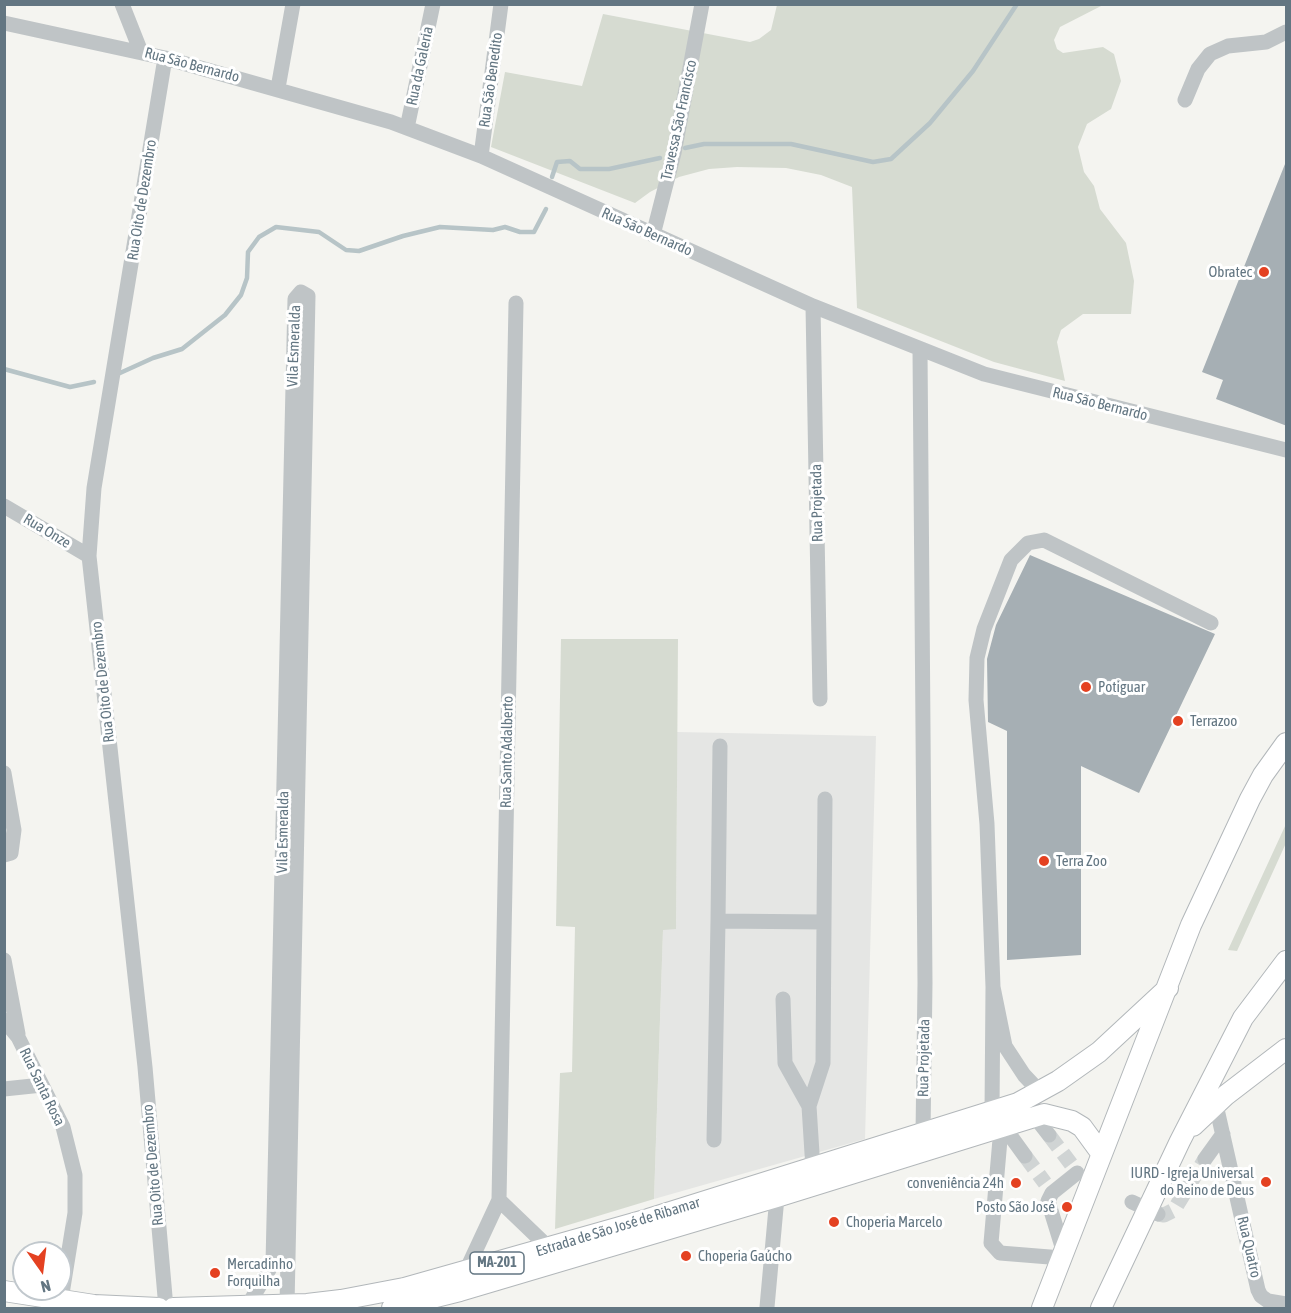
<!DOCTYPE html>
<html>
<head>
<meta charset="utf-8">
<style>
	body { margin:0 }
	#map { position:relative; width:1291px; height:1313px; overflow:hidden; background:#f4f4f0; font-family:"Asap Condensed",sans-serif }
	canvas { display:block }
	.frame { position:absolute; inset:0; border:6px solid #637682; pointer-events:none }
	.north { position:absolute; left:12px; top:1241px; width:60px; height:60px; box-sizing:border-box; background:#fff; border:2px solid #c1c8cd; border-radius:50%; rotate:166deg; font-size:16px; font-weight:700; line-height:24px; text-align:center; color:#637682 }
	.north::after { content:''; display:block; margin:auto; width:21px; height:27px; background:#e44121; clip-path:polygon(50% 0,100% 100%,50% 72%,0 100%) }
</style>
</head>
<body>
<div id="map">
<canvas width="1291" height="1313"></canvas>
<div class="frame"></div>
<div class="north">N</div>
</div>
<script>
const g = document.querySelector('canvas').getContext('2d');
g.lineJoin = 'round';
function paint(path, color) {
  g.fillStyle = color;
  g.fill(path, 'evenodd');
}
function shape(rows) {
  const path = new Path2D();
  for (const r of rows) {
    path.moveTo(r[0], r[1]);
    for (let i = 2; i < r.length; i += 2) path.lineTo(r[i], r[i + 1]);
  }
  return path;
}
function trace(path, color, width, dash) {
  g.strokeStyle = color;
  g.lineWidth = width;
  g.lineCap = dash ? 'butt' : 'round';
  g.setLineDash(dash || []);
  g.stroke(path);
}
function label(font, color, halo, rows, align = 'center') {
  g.font = font + ' "Asap Condensed",sans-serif';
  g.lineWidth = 6;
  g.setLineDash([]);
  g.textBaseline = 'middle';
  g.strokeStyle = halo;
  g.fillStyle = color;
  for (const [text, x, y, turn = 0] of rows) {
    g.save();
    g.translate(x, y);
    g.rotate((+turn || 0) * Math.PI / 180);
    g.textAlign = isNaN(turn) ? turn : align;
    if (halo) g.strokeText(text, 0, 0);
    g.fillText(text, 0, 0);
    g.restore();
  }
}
paint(shape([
	[677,732,876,736,865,1139,654,1199,663,929,676,929]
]), '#e5e6e4');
paint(shape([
	[777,5,1103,5,1060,27,1054,40,1057,49,1063,53,1103,47,1114,54,1121,81,1111,109,1087,124,1078,147,1084,172,1094,186,1100,209,1126,243,1134,281,1131,314,1083,314,1061,330,1057,342,1065,381,994,362,857,308,852,187,821,175,786,168,737,167,709,169,679,177,650,192,635,203,491,147,505,72,582,86,603,14,750,42,759,39,771,30],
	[561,639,678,639,676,929,663,930,654,1199,555,1229,560,1073,572,1072,575,927,556,926],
	[1286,824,1286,843,1237,951,1228,950]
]), '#d6dbd1');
trace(shape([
	[685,148,704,144,791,144,873,162,891,159,930,123,973,71,1017,4],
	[552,177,557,162,570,161,580,169,609,169,660,158],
	[4,369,70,387,94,382],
	[120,373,153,358,182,349,225,315,241,295,247,278,248,252,259,237,276,227,319,232,346,250,359,251,403,236,440,227,493,230,505,227,520,232,534,232,546,209]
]), '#b7c4c7', 4.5);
paint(shape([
	[1287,159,1287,426,1216,399,1223,380,1202,372],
	[1030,555,1215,634,1139,793,1081,766,1081,955,1007,960,1007,731,988,722,987,659,996,625]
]), '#a6afb4');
trace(shape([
	[1049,1135,1071,1164],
	[1025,1156,1045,1183],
	[1158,1214,1164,1215,1174,1210,1205,1159]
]), '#d0d4d4', 15, [15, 8]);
const major = shape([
	[1193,1126,1226,1095,1286,1049],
	[4,1291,94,1305,159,1308],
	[173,1308,307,1304,341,1300,404,1288,648,1219,1018,1103,1058,1081,1099,1052,1168,988],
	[392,1308,460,1291,777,1197,1044,1114,1072,1121,1082,1127,1101,1153],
	[1042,1308,1191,925,1250,799,1263,775,1286,743],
	[1101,1308,1180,1141,1243,1018,1286,961]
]);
trace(major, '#b2b7ba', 22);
trace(shape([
	[122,4,141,52],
	[4,23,165,58,391,122,481,156,813,306,984,374,1286,450],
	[165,58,94,488,89,556,145,1067,166,1308],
	[278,88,293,4],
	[1185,100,1198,69,1210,54,1228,46,1266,42,1286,32],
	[407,128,433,4],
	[481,156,501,4],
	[653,235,674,153,702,4],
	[813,306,820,699],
	[920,350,925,983,923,1134],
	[4,506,89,556],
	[720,746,718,921,824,922,823,1063,809,1106,813,1169],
	[4,773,14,830,11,853,4,855],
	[824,922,825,799],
	[4,960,18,1034],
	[993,987,987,824,976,700,977,658,984,629,1011,560,1028,543,1044,540,1211,623],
	[783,999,785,1063,809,1106],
	[4,1020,18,1037,63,1127,75,1175,75,1213,61,1300],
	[4,1089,42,1085],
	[1216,1105,1258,1290,1261,1296,1268,1301,1286,1304],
	[992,1112,993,987,1005,1046,1024,1075,1040,1092],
	[1035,1117,1049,1135],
	[1004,1127,1025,1156],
	[1001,1128,991,1243,1000,1253,1062,1258],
	[714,1140,718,921],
	[1205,1159,1223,1134],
	[499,1200,549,1248],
	[1132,1202,1158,1214],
	[1064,1253,1048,1201,1052,1193,1077,1173],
	[465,1273,499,1200,516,303],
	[247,1307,273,1263,295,299,301,292,308,296,287,1305],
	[767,1307,777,1197]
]), '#bfc4c6', 15);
trace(major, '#fff', 20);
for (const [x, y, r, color] of [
	[1264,272,6,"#e44121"],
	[1086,687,6,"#e44121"],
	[1178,721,6,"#e44121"],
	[1044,861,6,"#e44121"],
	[1266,1182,6,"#e44121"],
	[1016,1183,6,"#e44121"],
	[1067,1207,6,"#e44121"],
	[834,1222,6,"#e44121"],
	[686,1256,6,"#e44121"],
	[215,1273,6,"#e44121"]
]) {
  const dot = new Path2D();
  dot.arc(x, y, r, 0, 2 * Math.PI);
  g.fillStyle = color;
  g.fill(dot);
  trace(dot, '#fff', 2);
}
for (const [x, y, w] of [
	[497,1263,54]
]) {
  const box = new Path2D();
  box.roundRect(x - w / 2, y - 11, w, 22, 4.5);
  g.fillStyle = '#fff';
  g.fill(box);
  trace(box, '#637682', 1.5);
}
label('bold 14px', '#637682', null, [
	["MA-201",497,1263]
]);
label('15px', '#637682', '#fff', [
	["Rua São Bernardo",192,65,15],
	["Rua da Galeria",420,66,-78],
	["Rua São Benedito",491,80,-82],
	["Travessa São Francisco",679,120,-78],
	["Rua Oito de Dezembro",142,200,-81],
	["Rua São Bernardo",647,232,24],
	["Vila Esmeralda",294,346,-88],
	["Rua São Bernardo",1100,404,14],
	["Rua Projetada",817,503,-91],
	["Rua Onze",47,531,31],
	["Rua Oito de Dezembro",103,682,-96],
	["Rua Santo Adalberto",507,752,-89],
	["Vila Esmeralda",283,832,-89],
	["Rua Projetada",924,1058,-89],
	["Rua Santa Rosa",42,1087,64],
	["Rua Oito de Dezembro",153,1165,-95],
	["Estrada de São José de Ribamar",618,1227,-17],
	["Rua Quatro",1249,1247,77]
]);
label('15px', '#637682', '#fff', [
	["Obratec",1252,272,"right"],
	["Potiguar",1098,687],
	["Terrazoo",1190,721],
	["Terra Zoo",1056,861],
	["IURD - Igreja Universal",1254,1173,"right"],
	["do Reino de Deus",1254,1190,"right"],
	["conveniência 24h",1004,1183,"right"],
	["Posto São José",1055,1207,"right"],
	["Choperia Marcelo",846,1222],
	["Choperia Gaúcho",698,1256],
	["Mercadinho",227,1264],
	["Forquilha",227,1281]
], 'left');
</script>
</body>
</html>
